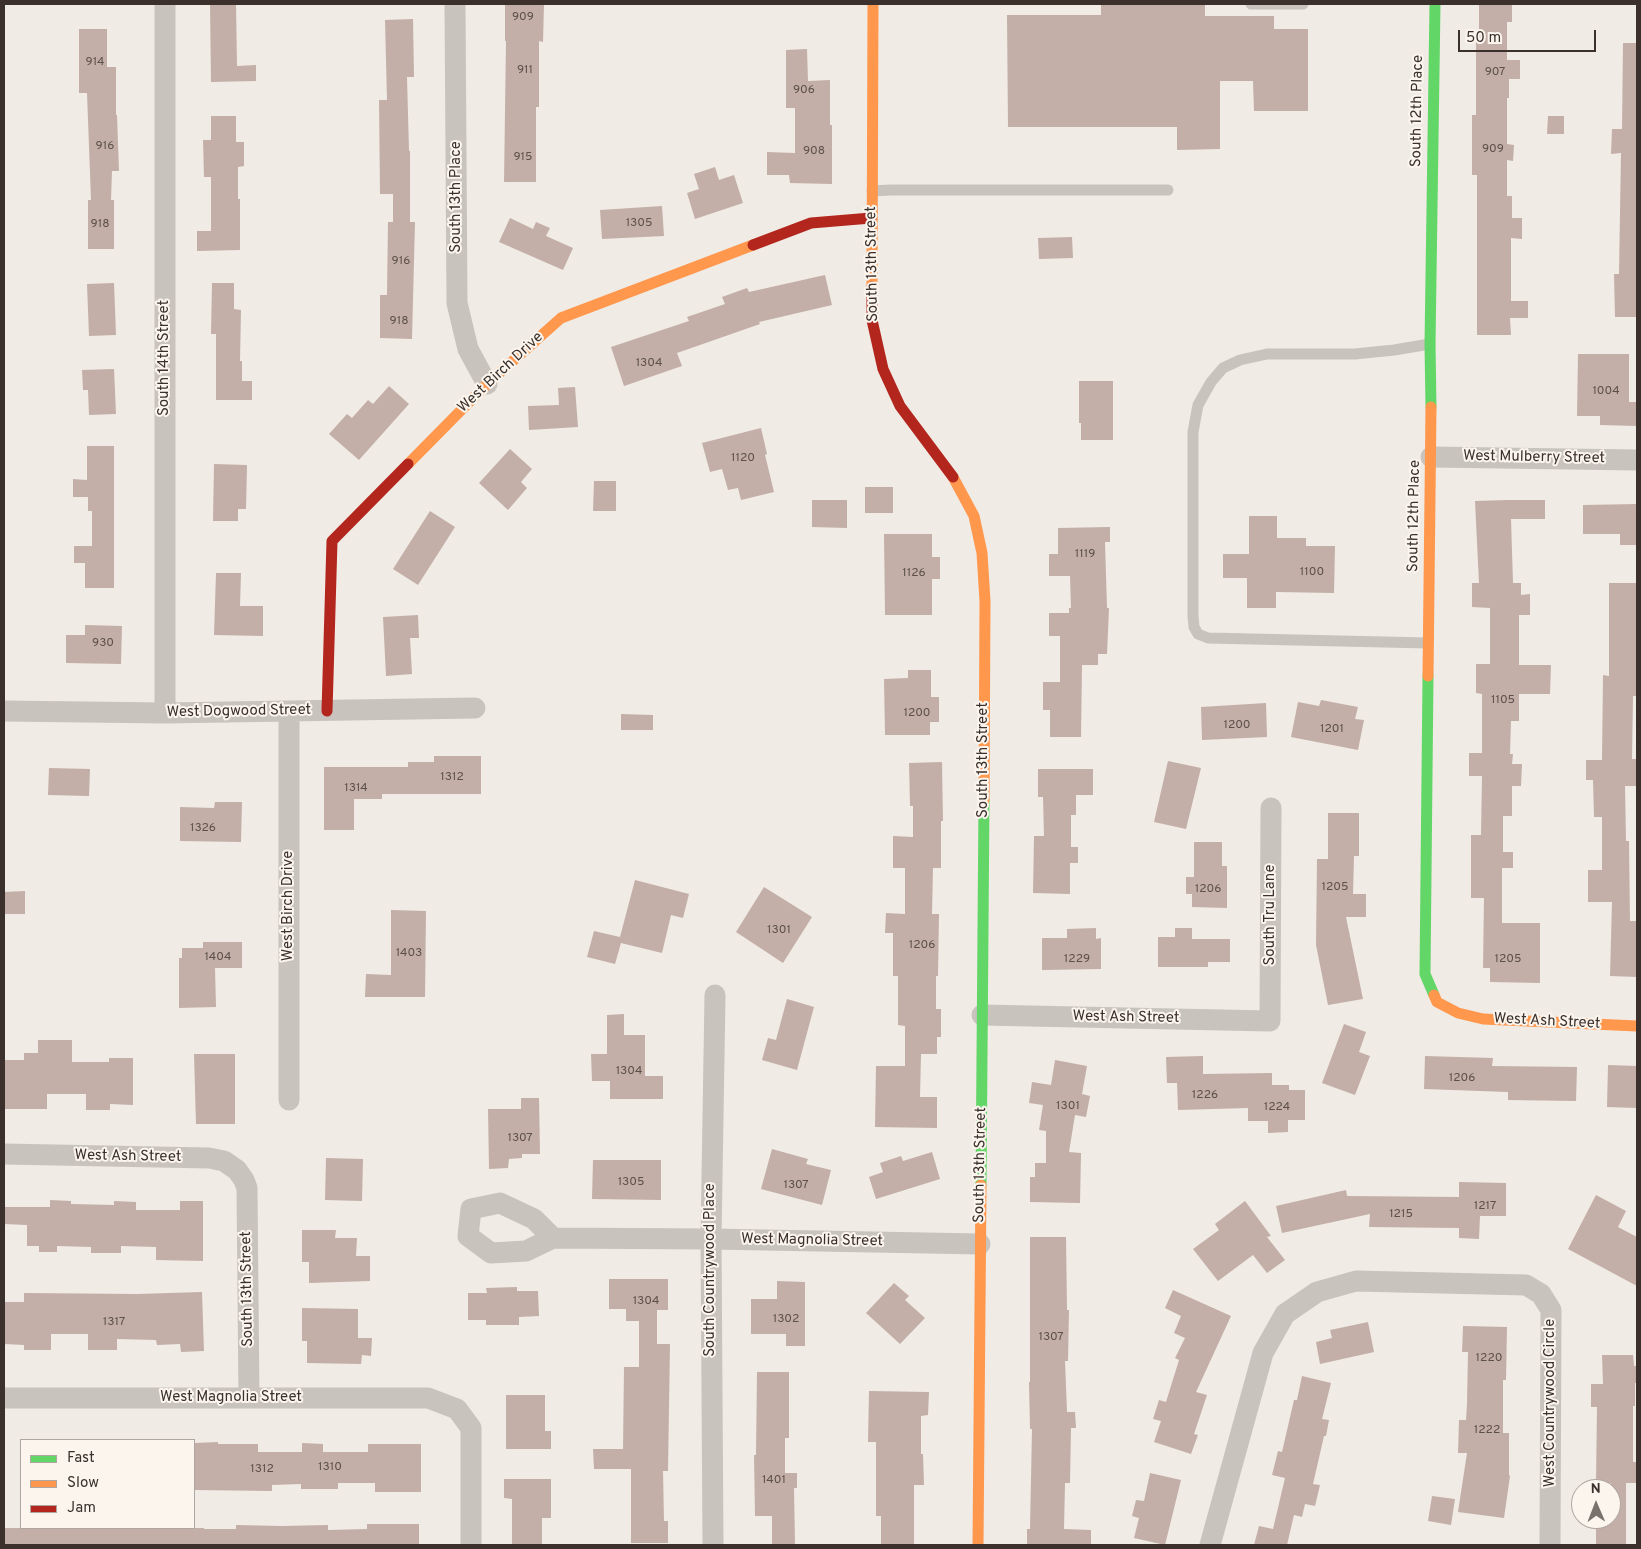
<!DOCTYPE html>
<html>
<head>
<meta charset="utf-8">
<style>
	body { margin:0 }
	#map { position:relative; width:1641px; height:1549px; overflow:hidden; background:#f0ebe5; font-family:Overpass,sans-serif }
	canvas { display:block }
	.frame { position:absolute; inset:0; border:5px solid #3b302b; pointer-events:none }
	.legend { position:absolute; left:20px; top:1439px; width:175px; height:90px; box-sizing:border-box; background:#fbf5ee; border:1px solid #aea6a0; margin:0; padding:6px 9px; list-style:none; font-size:15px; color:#3b302b }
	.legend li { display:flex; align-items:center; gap:10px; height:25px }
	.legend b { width:25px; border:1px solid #aea6a0 }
	.north { position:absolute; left:1571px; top:1479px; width:50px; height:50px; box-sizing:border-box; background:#fbf5ee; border:1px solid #aea6a0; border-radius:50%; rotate:359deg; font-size:14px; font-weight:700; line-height:20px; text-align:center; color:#3b302b }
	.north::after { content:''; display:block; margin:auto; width:18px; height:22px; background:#7a716c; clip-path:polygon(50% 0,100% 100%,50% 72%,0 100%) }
	.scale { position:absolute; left:1458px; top:30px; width:138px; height:22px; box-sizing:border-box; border:2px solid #3b302b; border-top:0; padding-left:6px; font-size:15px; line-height:18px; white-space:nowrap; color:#3b302b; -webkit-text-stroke:4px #fbf5ee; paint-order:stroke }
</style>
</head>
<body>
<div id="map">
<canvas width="1641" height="1549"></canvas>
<div class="frame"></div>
<ul class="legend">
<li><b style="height:6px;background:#63d668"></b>Fast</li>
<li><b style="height:6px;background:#ff974d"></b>Slow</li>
<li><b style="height:6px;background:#b3261e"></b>Jam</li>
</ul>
<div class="north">N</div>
<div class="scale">50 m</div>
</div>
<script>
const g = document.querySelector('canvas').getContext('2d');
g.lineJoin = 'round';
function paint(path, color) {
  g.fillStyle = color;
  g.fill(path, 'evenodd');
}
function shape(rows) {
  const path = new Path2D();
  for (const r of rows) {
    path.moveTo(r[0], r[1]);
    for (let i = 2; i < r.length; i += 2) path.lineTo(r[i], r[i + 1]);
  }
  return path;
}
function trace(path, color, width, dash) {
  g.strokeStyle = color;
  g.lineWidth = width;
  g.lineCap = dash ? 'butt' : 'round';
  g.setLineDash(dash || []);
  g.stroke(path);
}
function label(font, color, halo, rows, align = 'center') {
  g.font = font + ' Overpass,sans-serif';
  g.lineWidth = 4;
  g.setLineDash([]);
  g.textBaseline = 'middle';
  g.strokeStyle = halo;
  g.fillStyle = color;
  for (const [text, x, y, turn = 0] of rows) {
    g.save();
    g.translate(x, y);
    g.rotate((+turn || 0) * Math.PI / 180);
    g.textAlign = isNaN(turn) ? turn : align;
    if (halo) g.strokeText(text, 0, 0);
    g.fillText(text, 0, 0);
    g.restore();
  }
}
paint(shape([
	[210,4,236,4,237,66,256,65,256,81,211,82],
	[505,4,544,4,543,42,539,41,539,107,536,107,536,182,504,182,506,41,505,41],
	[1101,4,1205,4,1205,16,1274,16,1274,29,1308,29,1308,111,1254,111,1253,81,1220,81,1220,149,1177,150,1177,127,1008,127,1007,15,1101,15],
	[1479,4,1512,4,1512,22,1507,22,1507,60,1520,60,1520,79,1509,79,1509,98,1507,98,1507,144,1514,145,1513,161,1507,160,1507,196,1512,196,1512,218,1522,218,1522,239,1511,238,1511,301,1528,301,1528,318,1510,318,1511,335,1477,335,1477,175,1472,175,1472,115,1476,115,1476,38,1479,38],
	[413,19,414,77,407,77,409,151,410,151,410,222,415,222,412,339,380,338,380,295,387,295,388,222,393,222,393,194,380,194,379,100,387,100,385,20],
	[79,29,107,29,107,67,116,67,116,115,117,115,119,171,112,171,111,200,114,200,114,249,88,249,88,200,91,200,87,93,79,93],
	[1623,43,1637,43,1637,317,1615,317,1614,274,1619,274,1621,153,1611,154,1612,129,1622,129],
	[807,49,808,81,830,80,830,125,832,125,832,184,790,183,789,175,767,175,767,152,795,153,795,108,786,108,786,50],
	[211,116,236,116,236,142,244,142,244,166,238,167,238,199,240,199,240,250,197,251,197,231,211,231,211,177,204,177,203,140,211,140],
	[1548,116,1564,116,1564,134,1547,134],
	[715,167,719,180,734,175,743,203,695,219,687,193,699,189,694,174],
	[662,206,664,236,602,239,600,210],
	[510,218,533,229,536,222,550,228,546,236,573,248,563,270,499,242],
	[1072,237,1073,258,1039,259,1038,238],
	[825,275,832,305,759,322,760,324,677,353,682,366,624,386,611,347,689,321,687,317,725,304,722,297,747,288,749,292],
	[114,283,116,335,89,336,87,284],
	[212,283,234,283,234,309,241,310,240,361,242,361,242,381,252,381,252,400,216,400,216,334,211,334],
	[1578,354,1629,354,1629,402,1637,402,1637,426,1600,425,1600,416,1577,416],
	[114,369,116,414,89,415,88,390,83,390,82,370],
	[1079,381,1113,381,1113,440,1081,440,1081,423,1079,423],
	[389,386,409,404,359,460,329,434,347,414,352,418,368,400,373,404],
	[575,387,578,427,529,430,528,406,559,405,558,388],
	[761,428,767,454,765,455,774,492,741,500,738,488,728,490,722,469,710,472,702,443],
	[87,446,114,446,114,588,85,588,85,563,74,563,74,546,92,546,92,511,88,511,88,497,73,497,73,479,87,480],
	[510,449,532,469,521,482,527,488,508,510,479,483],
	[214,464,247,465,246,509,238,509,238,521,213,521],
	[594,481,616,481,616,511,593,511],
	[865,487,893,487,893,513,865,513],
	[812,500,847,500,847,528,812,527],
	[1507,500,1545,500,1545,519,1511,519,1513,583,1521,583,1521,595,1530,594,1530,615,1519,615,1519,665,1551,665,1550,694,1519,694,1519,721,1511,721,1510,754,1513,754,1512,764,1522,764,1521,786,1512,786,1512,816,1503,816,1503,852,1513,852,1513,868,1502,868,1502,923,1540,923,1540,983,1490,982,1490,968,1483,968,1484,898,1471,898,1471,835,1481,835,1482,776,1469,776,1469,753,1482,753,1482,694,1476,693,1476,664,1490,664,1490,608,1472,607,1472,583,1479,583,1475,501],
	[1637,504,1637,545,1620,545,1620,534,1583,534,1583,505],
	[430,511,455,527,418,585,393,569],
	[1249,516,1277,516,1277,538,1306,538,1306,546,1335,546,1334,593,1276,592,1276,608,1247,608,1247,578,1223,578,1223,554,1249,554],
	[1110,527,1110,542,1105,542,1107,608,1109,608,1107,654,1098,654,1098,665,1082,665,1081,737,1050,737,1050,710,1043,710,1043,682,1060,682,1060,636,1049,636,1049,613,1069,613,1069,608,1071,608,1070,576,1049,576,1049,554,1058,554,1058,528],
	[884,534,932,534,932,557,940,557,940,579,932,579,932,615,885,615],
	[216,573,241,573,240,606,263,606,263,636,214,635],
	[1609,583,1637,583,1637,696,1633,696,1632,759,1637,759,1637,786,1625,786,1626,841,1629,841,1630,921,1637,921,1637,977,1610,976,1612,902,1588,902,1588,870,1602,870,1602,817,1594,817,1593,780,1586,780,1586,760,1602,760,1603,675,1609,676],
	[418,615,419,638,410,638,412,674,386,676,383,617],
	[85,625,122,626,121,664,66,663,66,635,85,635],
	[908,670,931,670,931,697,939,697,939,722,930,722,930,735,885,735,884,679,908,678],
	[1321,700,1358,707,1355,719,1364,720,1358,750,1291,737,1298,702,1319,706],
	[1266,703,1267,737,1202,740,1201,707],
	[621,714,653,715,653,730,621,730],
	[434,756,481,756,481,794,382,794,382,799,354,799,354,830,324,830,324,767,408,767,408,762,434,762],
	[1168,761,1201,768,1186,829,1154,822],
	[942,762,943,821,941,821,941,868,933,868,932,914,939,914,938,976,936,976,936,1009,941,1009,941,1037,937,1037,937,1054,921,1054,920,1097,937,1097,937,1128,875,1127,876,1066,905,1066,905,1026,898,1025,898,976,893,976,893,933,885,933,886,913,905,914,905,868,893,868,893,836,913,837,913,806,910,806,909,763],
	[49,768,90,769,89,796,48,795],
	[1038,769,1093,769,1093,795,1076,795,1076,815,1071,815,1071,847,1078,847,1078,863,1070,863,1070,894,1033,893,1034,836,1044,836,1043,797,1038,797],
	[215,802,242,802,241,842,180,841,180,807,214,808],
	[1328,813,1359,813,1359,856,1354,856,1353,894,1366,894,1366,917,1346,917,1363,999,1328,1005,1316,945,1317,859,1328,859],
	[1194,842,1222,842,1222,866,1227,866,1227,908,1192,907,1192,894,1186,894,1186,877,1194,877],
	[635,880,689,894,683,918,671,915,662,953,621,943,615,964,587,957,594,931,620,937],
	[764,887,812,917,783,963,736,932],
	[25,891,25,914,4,914,4,892],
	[391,910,426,911,425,997,365,997,366,974,391,975],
	[1096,928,1096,939,1101,938,1101,969,1042,970,1042,938,1067,938,1067,929],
	[1175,928,1192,928,1192,939,1230,939,1230,962,1208,962,1208,967,1158,967,1158,937,1175,937],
	[203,942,242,942,242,968,215,968,216,1007,179,1008,179,958,182,958,182,948,203,948],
	[787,999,814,1007,797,1070,762,1060,768,1038,776,1040],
	[624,1014,624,1035,645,1035,645,1076,663,1076,663,1099,610,1099,610,1081,592,1081,591,1054,607,1054,607,1015],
	[1344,1024,1366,1032,1359,1052,1370,1056,1355,1095,1322,1083],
	[38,1040,72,1040,72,1062,109,1062,109,1058,133,1058,133,1105,110,1104,110,1110,86,1110,86,1094,47,1094,47,1109,4,1109,4,1060,24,1060,24,1053,38,1053],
	[194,1054,235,1054,235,1124,196,1124],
	[1203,1056,1203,1074,1272,1073,1272,1085,1289,1085,1289,1090,1305,1090,1305,1120,1288,1120,1288,1132,1268,1133,1268,1121,1248,1121,1248,1108,1178,1110,1177,1083,1167,1083,1166,1057],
	[1425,1056,1493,1058,1492,1066,1577,1067,1576,1101,1508,1100,1508,1092,1424,1089],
	[1055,1060,1087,1066,1082,1094,1090,1096,1086,1117,1075,1115,1069,1152,1081,1153,1080,1203,1030,1202,1030,1177,1035,1177,1035,1163,1046,1163,1046,1131,1039,1130,1043,1105,1029,1103,1032,1082,1051,1085],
	[1608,1065,1637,1066,1637,1108,1607,1107],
	[521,1098,539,1098,540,1154,522,1154,522,1158,509,1159,508,1168,489,1169,488,1109,521,1109],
	[772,1149,808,1159,806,1164,831,1170,822,1205,761,1189],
	[932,1152,940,1179,876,1199,869,1177,883,1172,880,1163,901,1156,903,1161],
	[326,1158,363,1159,362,1201,325,1200],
	[593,1160,661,1160,661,1200,592,1199],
	[1459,1182,1506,1183,1506,1216,1480,1216,1479,1239,1459,1238,1459,1228,1369,1227,1370,1214,1282,1233,1276,1206,1346,1190,1347,1196,1459,1197],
	[1596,1195,1626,1211,1618,1227,1637,1237,1637,1286,1568,1249],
	[50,1200,71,1201,71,1204,114,1205,114,1201,136,1202,136,1210,180,1210,180,1201,203,1201,203,1261,156,1260,156,1247,121,1246,121,1253,91,1253,91,1247,57,1246,57,1252,39,1252,39,1246,27,1246,27,1225,4,1224,4,1207,50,1207],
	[1245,1201,1271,1236,1267,1237,1285,1260,1267,1273,1253,1255,1218,1281,1193,1249,1219,1230,1215,1224],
	[302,1230,336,1230,335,1238,357,1238,356,1256,370,1256,370,1281,309,1283,309,1262,302,1262],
	[1030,1237,1066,1237,1067,1310,1069,1310,1068,1361,1065,1361,1067,1412,1075,1412,1076,1428,1071,1428,1070,1483,1065,1483,1064,1529,1091,1530,1091,1545,1027,1545,1027,1529,1030,1529,1032,1429,1030,1429,1029,1382,1030,1382],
	[609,1279,668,1279,668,1310,657,1310,657,1344,670,1344,668,1471,663,1471,664,1521,668,1521,668,1543,631,1543,631,1469,594,1469,593,1449,623,1449,624,1367,639,1367,639,1321,626,1321,626,1309,609,1309],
	[777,1281,805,1282,805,1346,786,1346,786,1334,751,1334,751,1299,777,1299],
	[894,1283,909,1296,905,1300,925,1318,900,1344,866,1313],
	[517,1287,517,1291,538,1291,539,1316,519,1317,519,1325,486,1325,486,1320,468,1320,468,1293,487,1293,486,1288],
	[1173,1290,1231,1316,1196,1392,1207,1395,1194,1434,1198,1435,1191,1454,1154,1442,1161,1421,1153,1419,1159,1400,1166,1402,1179,1360,1175,1358,1185,1338,1174,1333,1181,1316,1165,1308],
	[202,1292,204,1351,181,1352,180,1344,157,1345,156,1340,117,1339,117,1350,88,1350,88,1334,51,1334,51,1350,24,1350,24,1345,4,1344,4,1302,24,1302,24,1293,138,1294],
	[302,1308,358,1309,358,1338,372,1338,371,1356,362,1355,361,1364,307,1363,307,1341,302,1341],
	[1368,1322,1374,1352,1320,1364,1316,1342,1332,1338,1330,1330],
	[1463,1326,1507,1327,1506,1380,1503,1380,1503,1433,1509,1433,1509,1475,1510,1476,1504,1518,1458,1512,1467,1453,1458,1453,1459,1420,1466,1420,1467,1404,1468,1352,1462,1352],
	[1602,1355,1633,1355,1634,1366,1637,1366,1637,1383,1635,1383,1635,1406,1633,1406,1633,1462,1637,1462,1637,1483,1626,1483,1626,1545,1596,1545,1596,1519,1611,1519,1611,1483,1596,1483,1597,1407,1591,1407,1591,1384,1603,1384],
	[757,1372,789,1372,789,1438,785,1438,785,1473,797,1473,797,1488,794,1488,795,1545,772,1545,772,1516,755,1516,754,1455,756,1455],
	[1302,1376,1331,1383,1322,1419,1329,1420,1326,1436,1324,1436,1313,1484,1320,1485,1315,1506,1305,1504,1302,1517,1294,1515,1287,1545,1254,1545,1259,1526,1273,1529,1285,1478,1272,1475,1278,1451,1282,1452,1294,1400,1297,1400],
	[869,1391,929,1392,928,1415,921,1416,921,1454,923,1454,924,1485,914,1485,914,1545,881,1545,881,1516,876,1516,876,1442,868,1442],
	[506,1395,545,1395,545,1431,551,1431,551,1449,506,1449],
	[218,1442,218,1444,258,1444,258,1452,302,1452,302,1443,323,1444,323,1452,368,1452,368,1444,421,1444,421,1492,375,1492,375,1483,338,1483,338,1489,301,1489,301,1484,272,1485,272,1491,194,1490,194,1443],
	[1150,1473,1181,1480,1165,1545,1134,1538,1139,1518,1132,1516,1136,1500,1144,1501],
	[504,1479,551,1479,551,1518,542,1518,542,1545,512,1545,512,1499,504,1498],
	[1432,1496,1455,1499,1451,1525,1428,1521],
	[367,1524,419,1524,419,1545,4,1545,4,1528,204,1528,204,1529,236,1529,236,1525,282,1526,328,1525,328,1530,367,1529]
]), '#c3afa7');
trace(shape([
	[1251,4,1303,4],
	[872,191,891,190,1168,190],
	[1428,643,1208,638,1198,634,1194,627,1193,616,1193,432,1198,405,1211,382,1223,368,1240,360,1267,354,1355,354,1394,350,1430,344]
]), '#c9c3be', 11);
trace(shape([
	[165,4,165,713],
	[455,4,457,303,468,349,487,384],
	[1431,457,1637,460],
	[4,711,165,713,475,708],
	[289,711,289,1100],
	[982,1015,1270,1021,1271,808],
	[4,1154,209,1158,224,1161,237,1170,244,1180,247,1188,249,1398],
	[553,1238,534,1219,500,1203,471,1209,468,1236,491,1253,526,1251,553,1238,711,1239,980,1244],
	[4,1398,428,1398,457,1409,471,1428,471,1545],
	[713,1545,711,1239,715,995],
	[1210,1545,1263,1353,1285,1314,1317,1292,1356,1281,1526,1285,1541,1294,1551,1310,1550,1545]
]), '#c9c3be', 21);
trace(shape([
	[1431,407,1430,344,1435,4],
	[1428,676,1425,974,1434,995],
	[981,1185,984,800]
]), '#63d668', 11);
trace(shape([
	[872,287,873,4],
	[408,464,487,384,561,318,753,245],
	[953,477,974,516,982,553,985,601,984,800],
	[1428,676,1431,407],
	[1434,995,1437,1002,1458,1013,1483,1019,1637,1026],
	[978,1545,981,1185]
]), '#ff974d', 11);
trace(shape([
	[753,245,811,223,871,218],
	[872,287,872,320,883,369,900,406,953,477],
	[327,711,332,541,408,464]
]), '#b3261e', 11);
label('12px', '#5d504a', null, [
	["909",523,18],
	["914",95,63],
	["911",525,71],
	["907",1495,73],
	["906",804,91],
	["916",105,147],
	["909",1493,150],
	["908",814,152],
	["915",523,158],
	["1305",639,224],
	["918",100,225],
	["916",401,262],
	["918",399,322],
	["1304",649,364],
	["1004",1606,392],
	["1120",743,459],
	["1119",1085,555],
	["1100",1312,573],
	["1126",914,574],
	["930",103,644],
	["1105",1503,701],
	["1200",917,714],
	["1200",1237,726],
	["1201",1332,730],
	["1312",452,778],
	["1314",356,789],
	["1326",203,829],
	["1205",1335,888],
	["1206",1208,890],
	["1301",779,931],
	["1206",922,946],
	["1403",409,954],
	["1404",218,958],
	["1229",1077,960],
	["1205",1508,960],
	["1304",629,1072],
	["1206",1462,1079],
	["1226",1205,1096],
	["1301",1068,1107],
	["1224",1277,1108],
	["1307",520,1139],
	["1305",631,1183],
	["1307",796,1186],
	["1217",1485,1207],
	["1215",1401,1215],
	["1304",646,1302],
	["1302",786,1320],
	["1317",114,1323],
	["1307",1051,1338],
	["1220",1489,1359],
	["1222",1487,1431],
	["1310",330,1468],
	["1312",262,1470],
	["1401",774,1481]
]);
label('15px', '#3b302b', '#fbf5ee', [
	["South 12th Place",1418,111,-89],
	["South 13th Place",457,197,-90],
	["South 13th Street",873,264,-91],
	["South 14th Street",165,358,-90],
	["West Birch Drive",501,373,-43],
	["West Mulberry Street",1534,458,1],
	["South 12th Place",1415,516,-89],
	["West Dogwood Street",239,712,-1],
	["South 13th Street",984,760,-90],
	["West Birch Drive",289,906,-90],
	["South Tru Lane",1271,915,-90],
	["West Ash Street",1126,1018,1],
	["West Ash Street",1547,1022,3],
	["West Ash Street",128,1157,1],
	["South 13th Street",981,1165,-89],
	["West Magnolia Street",812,1241,1],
	["South Countrywood Place",711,1270,-90],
	["South 13th Street",248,1289,-91],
	["West Magnolia Street",231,1398],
	["West Countrywood Circle",1551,1403,-90]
]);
</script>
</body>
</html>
